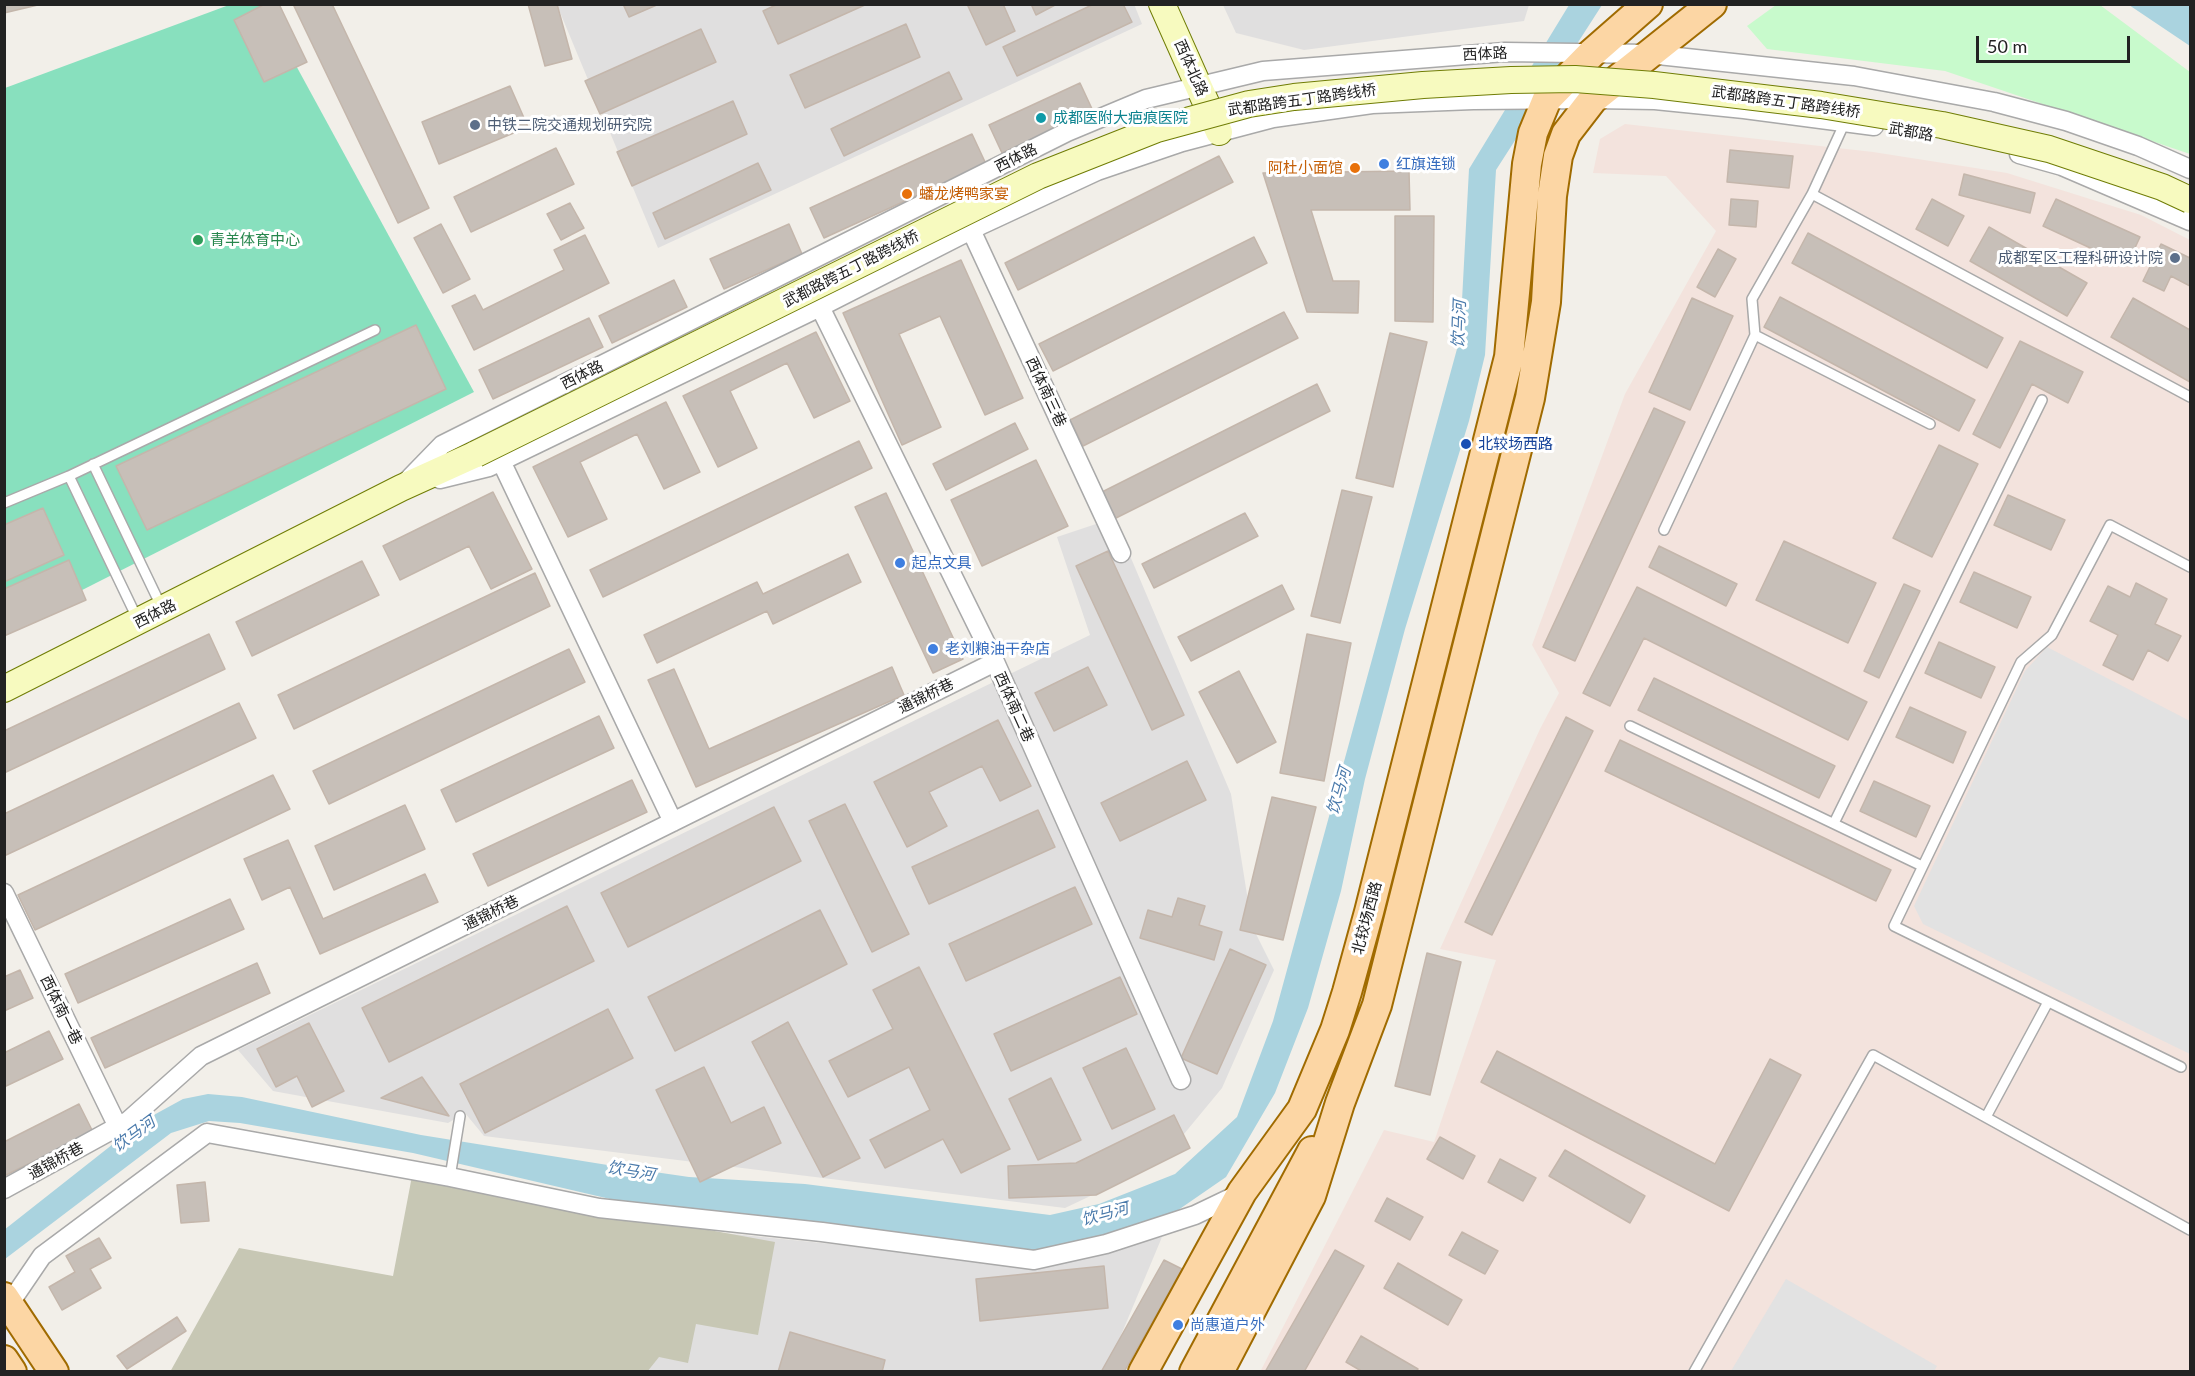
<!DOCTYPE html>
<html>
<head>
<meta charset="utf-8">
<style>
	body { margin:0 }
	#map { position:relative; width:2195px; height:1376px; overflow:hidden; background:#f2efe9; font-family:Lato,sans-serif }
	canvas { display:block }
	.frame { position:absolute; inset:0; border:6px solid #222; pointer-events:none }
	.scale { position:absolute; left:1976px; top:36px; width:154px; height:27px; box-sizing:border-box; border:3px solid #222; border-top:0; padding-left:8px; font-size:18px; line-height:21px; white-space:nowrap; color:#222; -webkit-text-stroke:4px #fff; paint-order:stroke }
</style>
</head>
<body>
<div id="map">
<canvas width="2195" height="1376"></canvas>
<div class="frame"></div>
<div class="scale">50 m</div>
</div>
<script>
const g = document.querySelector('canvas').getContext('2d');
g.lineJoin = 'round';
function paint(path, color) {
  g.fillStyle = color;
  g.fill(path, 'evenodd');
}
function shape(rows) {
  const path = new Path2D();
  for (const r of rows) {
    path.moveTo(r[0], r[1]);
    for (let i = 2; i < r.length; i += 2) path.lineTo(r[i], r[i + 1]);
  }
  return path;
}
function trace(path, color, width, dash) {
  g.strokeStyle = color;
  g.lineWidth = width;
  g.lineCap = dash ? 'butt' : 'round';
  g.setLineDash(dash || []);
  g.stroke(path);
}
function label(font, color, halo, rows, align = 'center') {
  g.font = font + ' Lato,"Noto Sans SC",sans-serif';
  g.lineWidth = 6;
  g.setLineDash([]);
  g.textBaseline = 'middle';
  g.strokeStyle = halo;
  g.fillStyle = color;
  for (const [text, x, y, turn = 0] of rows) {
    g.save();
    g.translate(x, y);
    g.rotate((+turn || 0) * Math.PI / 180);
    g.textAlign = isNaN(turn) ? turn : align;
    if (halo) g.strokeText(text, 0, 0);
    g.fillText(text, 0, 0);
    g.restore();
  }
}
paint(shape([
	[1134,4,1142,24,658,248,557,5],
	[1223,5,1529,5,1524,21,1304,50,1236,33],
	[1114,518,1231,794,1252,926,1274,970,1222,1088,1160,1163,1065,1208,484,1136,465,1113,448,1123,273,1091,238,1050,1090,635,1057,537],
	[596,1220,1037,1265,1162,1237,1106,1371,586,1372]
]), '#e0dfdf');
paint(shape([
	[1625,124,1873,152,2007,173,2141,215,2190,240,2190,1371,1260,1372,1384,1130,1434,1142,1496,960,1440,949,1540,729,1559,693,1532,645,1625,394,1716,231,1666,176,1593,173,1600,139]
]), '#f3e3dd');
paint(shape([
	[412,1176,775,1242,758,1335,696,1324,688,1363,659,1357,647,1372,170,1372,239,1248,393,1276]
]), '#c7c7b4');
paint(shape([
	[1776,5,2100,5,2190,72,2190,154,1945,71,1767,49,1747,26]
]), '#c8facc');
paint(shape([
	[229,5,263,5,474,392,5,629,5,88]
]), '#88e0be');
paint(shape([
	[2047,647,2190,721,2190,1054,1923,924,1914,906,2025,671],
	[1786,1279,1937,1366,1934,1371,1731,1371]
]), '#e2e2e2');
paint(shape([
	[1569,5,1602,5,1496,170,1485,355,1469,421,1405,629,1365,779,1341,891,1308,1008,1275,1093,1226,1177,1168,1217,1089,1246,1026,1254,830,1223,653,1209,413,1153,240,1123,209,1121,171,1133,5,1259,4,1230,141,1122,183,1099,208,1094,242,1097,421,1135,620,1167,689,1177,805,1184,1050,1215,1099,1204,1175,1174,1237,1117,1273,1021,1460,338,1469,169],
	[2129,5,2190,5,2190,46]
]), '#aad3df');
const building = shape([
	[4,4,42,4,4,13,4,4],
	[265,4,279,4,307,62,264,82,234,20,265,4],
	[293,4,332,4,429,208,398,223,293,4],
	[528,4,557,4,572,59,545,66,528,4],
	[623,4,659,4,629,17,623,4],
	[778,4,867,4,778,44,763,11,778,4],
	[967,4,1003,4,1015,31,986,45,967,4],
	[1031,4,1057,4,1036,15,1031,4],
	[1094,4,1123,4,1132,22,1017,76,1003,47,1094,4],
	[906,24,920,57,805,108,790,75,906,24],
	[701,29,716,62,600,114,585,81,701,29],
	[949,72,962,99,844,156,831,129,949,72],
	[1080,83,1093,111,1002,153,989,125,1080,83],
	[510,86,528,127,439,164,422,122,510,86],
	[733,101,747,134,632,186,617,152,733,101],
	[972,134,986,164,824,238,810,208,972,134],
	[556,148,574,184,471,232,454,197,556,148],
	[1730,150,1793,156,1789,188,1727,182,1730,150],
	[1219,156,1233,182,1018,290,1005,263,1219,156],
	[758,163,771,190,665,239,653,213,758,163],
	[1409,171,1410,210,1311,210,1333,281,1359,281,1358,313,1307,312,1263,173,1409,171],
	[1964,174,2035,193,2030,213,1959,195,1964,174],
	[1731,199,1758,201,1756,227,1729,225,1731,199],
	[1932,199,1964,216,1948,246,1916,229,1932,199],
	[2056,199,2140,237,2127,265,2043,226,2056,199],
	[570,203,584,228,561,240,547,214,570,203],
	[1395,216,1434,216,1433,322,1395,321,1395,216],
	[441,224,470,279,443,293,414,238,441,224],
	[789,224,802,254,724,289,710,259,789,224],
	[1989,227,2087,283,2067,316,1970,261,1989,227],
	[1808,233,2003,338,1987,368,1792,263,1808,233],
	[585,235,609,283,474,350,452,306,475,295,483,310,564,270,554,250,585,235],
	[1254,237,1267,263,1053,371,1039,344,1254,237],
	[2161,244,2190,258,2190,286,2171,276,2164,291,2143,281,2161,244],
	[1718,249,1736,259,1715,297,1697,287,1718,249],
	[961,260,1023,398,985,415,940,316,899,334,941,427,902,445,843,313,961,260],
	[674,280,687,307,612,343,599,316,674,280],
	[1780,297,1975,400,1959,431,1764,327,1780,297],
	[1692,298,1733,316,1690,410,1649,392,1692,298],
	[2133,298,2190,330,2190,382,2111,337,2133,298],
	[1284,312,1298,338,1083,446,1070,420,1284,312],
	[589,318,603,347,493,399,479,370,589,318],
	[416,325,446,389,147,530,116,466,416,325],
	[816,332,850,401,814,418,787,363,730,391,757,448,718,467,683,396,816,332],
	[1390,333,1427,342,1393,487,1356,478,1390,333],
	[2020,341,2083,372,2068,403,2032,384,2000,448,1973,434,2020,341],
	[1317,384,1330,411,1116,518,1102,492,1317,384],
	[666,402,700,472,664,489,637,434,580,462,607,519,568,537,533,467,666,402],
	[1654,408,1685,422,1575,661,1543,647,1654,408],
	[1015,423,1028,449,946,490,933,464,1015,423],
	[859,441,872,468,603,597,590,570,859,441],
	[1939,445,1978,464,1932,557,1893,538,1939,445],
	[1036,460,1068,526,982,566,951,500,1036,460],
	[1342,490,1372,497,1340,623,1311,616,1342,490],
	[493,492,532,569,491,589,469,546,400,580,383,546,493,492],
	[886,493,963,659,933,673,855,507,886,493],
	[2008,495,2065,520,2051,550,1994,525,2008,495],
	[43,508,64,555,4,582,4,525,43,508],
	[1245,513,1258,536,1154,588,1142,564,1245,513],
	[1784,541,1876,583,1848,643,1756,600,1784,541],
	[1659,546,1737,584,1726,606,1649,567,1659,546],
	[1108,551,1184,715,1152,730,1076,566,1108,551],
	[848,554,861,582,773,624,767,611,657,663,644,635,757,582,763,594,848,554],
	[69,560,86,600,4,636,4,589,69,560],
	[362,561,379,595,252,656,236,622,362,561],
	[1974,572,2031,597,2017,628,1960,602,1974,572],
	[535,573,550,606,294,729,278,695,535,573],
	[2136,583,2167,599,2155,624,2181,636,2168,661,2148,650,2133,680,2103,665,2118,635,2090,621,2108,586,2130,597,2136,583],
	[1904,584,1920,591,1879,678,1864,671,1904,584],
	[1282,585,1294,609,1191,661,1178,637,1282,585],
	[1637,587,1867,702,1848,740,1644,638,1610,706,1583,693,1637,587],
	[209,634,225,669,4,773,4,731,209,634],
	[1307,634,1351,643,1324,781,1280,773,1307,634],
	[1939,642,1995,667,1981,698,1925,673,1939,642],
	[569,649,585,682,329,804,313,771,569,649],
	[892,667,904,695,696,787,648,680,674,669,709,749,892,667],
	[1088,667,1107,705,1054,731,1035,693,1088,667],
	[1239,671,1276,742,1237,763,1199,692,1239,671],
	[1654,678,1835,766,1819,798,1638,710,1654,678],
	[239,703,256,738,4,856,4,814,239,703],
	[1910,707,1966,732,1953,763,1896,737,1910,707],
	[599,716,614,748,456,822,441,790,599,716],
	[1566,717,1593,731,1492,935,1465,922,1566,717],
	[998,720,1031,786,1000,801,982,766,929,792,947,826,907,847,874,782,998,720],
	[1620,740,1891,870,1876,901,1605,771,1620,740],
	[1187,761,1206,800,1120,841,1101,803,1187,761],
	[273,775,290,809,35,930,18,895,273,775],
	[632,780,647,812,488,886,473,854,632,780],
	[1874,781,1930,806,1916,837,1860,811,1874,781],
	[1272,797,1316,807,1283,940,1240,930,1272,797],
	[845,804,909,934,872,952,809,821,845,804],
	[405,805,425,849,334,890,315,846,405,805],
	[774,807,801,861,628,947,601,893,774,807],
	[1038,810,1055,847,929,904,912,867,1038,810],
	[288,840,323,919,425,874,438,902,320,954,290,887,262,900,244,859,288,840],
	[1075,887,1092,924,966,981,949,944,1075,887],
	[1178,898,1205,906,1199,925,1222,932,1214,960,1140,938,1148,910,1172,917,1178,898],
	[230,899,244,929,78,1003,65,974,230,899],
	[567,906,594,961,389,1062,362,1008,567,906],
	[820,910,847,964,675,1051,648,997,820,910],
	[1230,949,1266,965,1217,1074,1181,1058,1230,949],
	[1427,953,1461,962,1430,1095,1395,1086,1427,953],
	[257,963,270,993,105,1068,91,1038,257,963],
	[919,967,1010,1149,961,1173,943,1139,885,1168,870,1140,930,1110,909,1067,848,1097,829,1061,893,1029,873,990,919,967],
	[20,970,33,998,4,1011,4,977,20,970],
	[1120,977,1137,1014,1011,1071,994,1034,1120,977],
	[608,1009,633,1058,485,1133,460,1084,608,1009],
	[788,1022,860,1158,823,1177,752,1042,788,1022],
	[309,1023,344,1091,312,1107,297,1076,276,1087,257,1049,309,1023],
	[49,1031,63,1059,4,1087,4,1053,49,1031],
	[1126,1048,1155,1109,1112,1129,1083,1068,1126,1048],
	[1497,1051,1715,1164,1770,1059,1801,1075,1729,1211,1481,1082,1497,1051],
	[704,1067,731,1123,764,1107,781,1143,700,1182,656,1090,704,1067],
	[422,1077,449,1116,381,1098,422,1077],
	[1051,1078,1081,1140,1038,1160,1009,1099,1051,1078],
	[79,1104,93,1132,4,1176,4,1142,79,1104],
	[1174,1115,1190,1148,1096,1195,1009,1198,1008,1166,1076,1163,1174,1115],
	[1440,1137,1475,1156,1463,1179,1427,1159,1440,1137],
	[1565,1150,1645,1196,1630,1223,1549,1176,1565,1150],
	[1500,1159,1536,1178,1523,1201,1488,1182,1500,1159],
	[205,1182,209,1221,181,1223,177,1185,205,1182],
	[1387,1198,1423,1217,1410,1240,1375,1221,1387,1198],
	[1462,1232,1498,1251,1485,1274,1449,1255,1462,1232],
	[99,1238,111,1258,90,1269,101,1288,62,1310,49,1287,75,1272,66,1256,99,1238],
	[1335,1250,1364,1266,1304,1372,1265,1372,1335,1250],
	[1164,1260,1182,1269,1124,1372,1101,1372,1164,1260],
	[1398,1263,1462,1300,1448,1325,1384,1288,1398,1263],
	[1104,1266,1108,1308,980,1321,976,1279,1104,1266],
	[177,1317,186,1331,127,1369,117,1356,177,1317],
	[790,1332,885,1360,882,1372,778,1372,790,1332],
	[1361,1336,1418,1369,1416,1372,1363,1372,1346,1362,1361,1336]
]);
paint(building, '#c7bfb8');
trace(building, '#c4b6ab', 1.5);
const lane = shape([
	[1845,122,1812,194,1752,299,1755,335,1930,424],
	[1812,194,2190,397],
	[93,464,162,608],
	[69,476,138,620],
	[4,503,69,476,375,330],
	[1664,530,1755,335],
	[1630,726,1922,866],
	[1834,823,2042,400],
	[2181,1067,1894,926,2021,662,2052,635,2110,525,2190,567],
	[1986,1117,2048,1002],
	[450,1177,460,1116],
	[1694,1372,1873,1055,2190,1230]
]);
const street = shape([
	[2019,154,2062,166,2190,221],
	[971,230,1121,553],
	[820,307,995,662,1181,1080],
	[501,461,673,822],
	[440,479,489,467,820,307,983,224,1097,171,1182,142,1273,118,1372,104,1473,100,1593,99,1655,100,1744,109,1874,126],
	[408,480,442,445,1067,132,1146,99,1263,71,1505,52,1649,54,1854,76,1994,102,2066,121,2138,146,2190,169],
	[4,893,118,1127],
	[4,1189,128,1121,201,1056,995,662],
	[10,1303,42,1256,207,1133,450,1177,599,1208,822,1232,1034,1260,1106,1244,1195,1215,1241,1193]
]);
const secondary = shape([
	[1162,4,1219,132],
	[4,689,401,488,476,454]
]);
const primary = shape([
	[4,1297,54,1372],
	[4,1360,12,1372],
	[1143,1372,1242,1192,1302,1109,1335,1030,1347,992,1369,912,1509,357,1527,164,1533,133,1547,99,1592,53,1648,4],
	[1194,1372,1312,1151],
	[1219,1372,1311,1196,1340,1103,1377,1005,1530,398,1546,302,1552,196,1558,156,1566,134,1593,99,1712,4]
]);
trace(lane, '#a9a9a9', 12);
trace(street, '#a9a9a9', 21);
trace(secondary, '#707d05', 28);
trace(primary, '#a06b00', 32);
trace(lane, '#fff', 9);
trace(street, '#fff', 18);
trace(secondary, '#f7fabf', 26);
trace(primary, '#fcd6a4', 28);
const secondaryBridge = shape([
	[476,454,1038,176,1157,129,1249,104,1294,97,1423,85,1511,80,1575,79,1654,85,1821,105,1942,125,2049,149,2162,187,2190,200]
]);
trace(secondaryBridge, '#707d05', 28, []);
trace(secondaryBridge, '#f7fabf', 26);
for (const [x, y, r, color] of [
	[1041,118,6,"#0f9aa8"],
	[475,125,6,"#5c6f8a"],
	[1384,164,6,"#3f7fe0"],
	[1355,168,6,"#e8710a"],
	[907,194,6,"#e8710a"],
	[198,240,6,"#2e9e5b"],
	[2175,258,6,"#5c6f8a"],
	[1466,444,6,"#1a4fb4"],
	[900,563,6,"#3f7fe0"],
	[933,649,6,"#3f7fe0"],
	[1178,1325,6,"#3f7fe0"]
]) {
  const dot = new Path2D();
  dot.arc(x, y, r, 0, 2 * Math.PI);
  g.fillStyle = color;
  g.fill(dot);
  trace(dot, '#fff', 2);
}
label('15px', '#222', '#fff', [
	["西体路",1485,54,-3],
	["西体北路",1191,68,66],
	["武都路跨五丁路跨线桥",1302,100,-8],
	["武都路跨五丁路跨线桥",1786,102,8],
	["武都路",1911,132,10],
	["西体路",1016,158,-27],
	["武都路跨五丁路跨线桥",851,269,-27],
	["西体路",582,375,-27],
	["西体南三巷",1046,392,65],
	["西体路",155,614,-27],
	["通锦桥巷",926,696,-26],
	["西体南二巷",1014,707,66],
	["通锦桥巷",491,913,-26],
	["北较场西路",1367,918,-75],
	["西体南一巷",61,1010,64],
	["通锦桥巷",56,1161,-29]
]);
label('15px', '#0d838f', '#fff', [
	["成都医附大疤痕医院",1053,118]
], 'left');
label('15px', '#4e5e75', '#fff', [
	["中铁二院交通规划研究院",487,125],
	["成都军区工程科研设计院",2163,258,"right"]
], 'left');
label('15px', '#366cbe', '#fff', [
	["红旗连锁",1396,164],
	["起点文具",912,563],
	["老刘粮油干杂店",945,649],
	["尚惠道户外",1190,1325]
], 'left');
label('15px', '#c56008', '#fff', [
	["阿杜小面馆",1343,168],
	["蟠龙烤鸭家宴",919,194,"left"]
], 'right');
label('15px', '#27864d', '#fff', [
	["青羊体育中心",210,240]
], 'left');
label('15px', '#164399', '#fff', [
	["北较场西路",1478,444]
], 'left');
label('italic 16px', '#4a7aab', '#fff', [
	["饮马河",1459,324,-88],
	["饮马河",1339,791,-74],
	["饮马河",134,1134,-36],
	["饮马河",631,1171,10],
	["饮马河",1105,1214,-15]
]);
</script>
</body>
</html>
